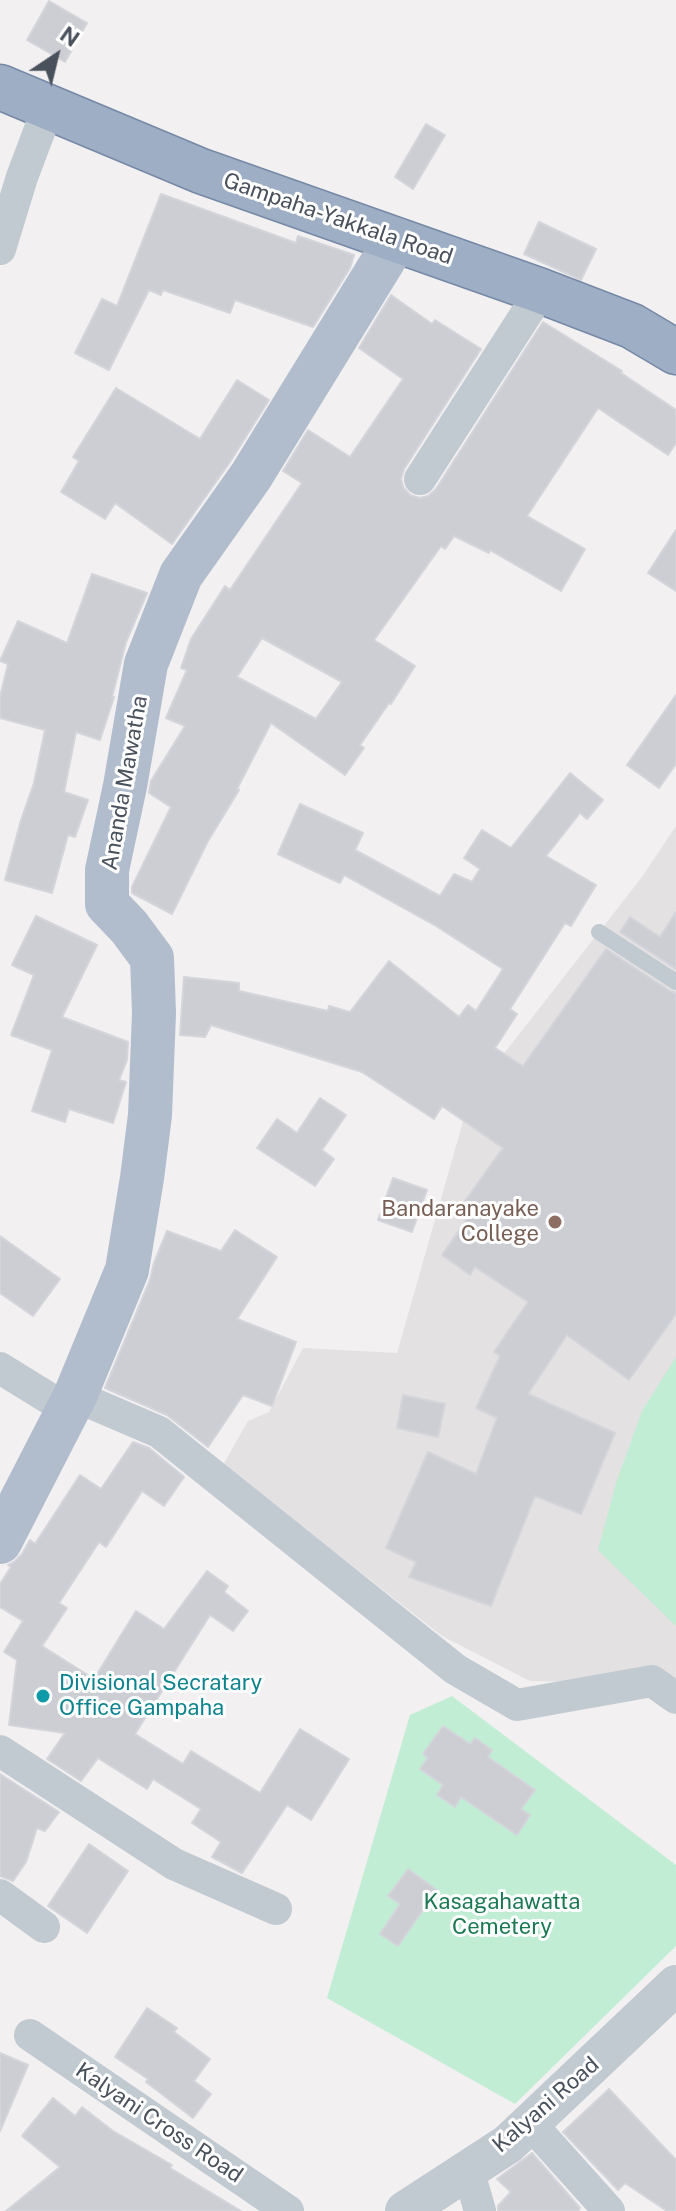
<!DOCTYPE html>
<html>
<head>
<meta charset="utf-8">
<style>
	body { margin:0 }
	#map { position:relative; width:676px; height:2211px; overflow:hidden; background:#f2f0f0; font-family:"Public Sans",sans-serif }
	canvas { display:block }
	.north { position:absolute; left:16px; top:16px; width:80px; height:80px; -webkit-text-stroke:6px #fff; paint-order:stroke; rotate:35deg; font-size:22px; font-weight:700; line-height:32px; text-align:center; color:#49515c }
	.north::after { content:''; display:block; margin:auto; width:28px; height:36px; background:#49515c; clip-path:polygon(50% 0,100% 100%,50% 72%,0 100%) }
</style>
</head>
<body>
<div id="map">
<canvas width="676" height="2211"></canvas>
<div class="north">N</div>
</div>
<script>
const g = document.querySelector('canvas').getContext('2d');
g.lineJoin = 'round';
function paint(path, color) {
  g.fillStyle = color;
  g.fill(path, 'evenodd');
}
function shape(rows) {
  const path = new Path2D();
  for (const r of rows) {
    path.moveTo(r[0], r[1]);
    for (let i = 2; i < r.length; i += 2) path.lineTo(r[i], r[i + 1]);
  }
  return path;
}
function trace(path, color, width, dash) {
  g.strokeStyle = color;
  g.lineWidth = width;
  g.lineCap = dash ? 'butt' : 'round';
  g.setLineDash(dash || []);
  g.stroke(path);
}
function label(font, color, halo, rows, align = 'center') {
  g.font = font + ' "Public Sans",sans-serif';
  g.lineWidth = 6;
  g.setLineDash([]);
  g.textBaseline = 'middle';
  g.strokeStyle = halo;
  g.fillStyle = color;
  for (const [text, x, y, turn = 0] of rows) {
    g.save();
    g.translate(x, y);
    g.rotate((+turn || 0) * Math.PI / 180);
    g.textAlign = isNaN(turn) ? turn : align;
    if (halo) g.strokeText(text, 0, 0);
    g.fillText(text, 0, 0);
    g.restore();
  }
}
paint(shape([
	[676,826,676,1687,672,1684,530,1681,442,1636,223,1465,248,1421,269,1412,303,1348,397,1353,470,1097,642,877]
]), '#e3e1e1');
paint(shape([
	[676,1357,676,1626,598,1550,616,1483,642,1411],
	[452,1696,676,1865,676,1946,515,2104,327,1998,410,1715]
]), '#c1edd5');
const building = shape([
	[49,1,87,23,65,62,27,40,49,1],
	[426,124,445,135,413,189,395,177,426,124],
	[161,194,296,243,298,236,354,255,350,268,313,327,235,300,230,313,163,290,161,295,149,290,109,370,75,353,102,299,117,306,161,194],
	[539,222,596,249,581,280,524,254,539,222],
	[391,295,432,324,435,320,481,349,404,469,401,479,403,487,410,495,420,498,428,496,436,489,543,322,622,371,621,373,676,410,676,443,668,455,598,408,527,516,585,549,561,591,490,550,489,553,454,536,445,549,441,546,374,640,415,666,391,704,389,703,360,745,364,748,345,775,271,723,237,789,239,790,208,841,172,914,132,893,132,887,171,807,149,793,151,781,185,726,166,718,187,670,181,668,191,639,225,586,230,590,302,483,283,471,308,430,350,457,403,379,359,348,391,295],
	[262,638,342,682,316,719,237,677,262,638],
	[237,380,269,400,230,462,172,544,115,503,105,519,61,492,79,461,73,457,116,388,200,439,237,380],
	[676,530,676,591,648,573,676,530],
	[92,574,147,593,126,642,112,697,114,697,100,740,76,732,64,792,88,800,75,837,68,835,52,893,5,880,21,820,34,783,45,730,0,718,0,697,8,664,0,661,18,621,67,643,92,574],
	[676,695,676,764,659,788,627,765,676,695],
	[570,773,603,800,587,819,580,813,546,856,596,885,571,926,565,923,510,1009,517,1014,495,1048,523,1066,606,949,670,991,676,993,676,1314,629,1380,567,1335,528,1394,615,1433,581,1514,535,1496,491,1606,409,1577,416,1562,386,1548,428,1452,476,1474,497,1418,476,1408,500,1356,494,1352,528,1302,475,1267,470,1275,442,1255,469,1216,459,1209,503,1148,442,1106,434,1119,362,1072,211,1025,205,1037,180,1035,184,977,239,983,239,991,328,1011,329,1006,350,1012,389,961,459,1017,468,1005,476,1011,503,969,436,926,344,875,340,883,278,854,300,804,363,833,355,850,440,896,454,874,472,882,480,869,464,858,482,830,511,848,570,773],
	[676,912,676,969,620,932,630,917,660,937,676,912],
	[36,916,97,945,62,1017,128,1042,127,1060,119,1080,126,1082,113,1123,69,1109,65,1122,32,1111,52,1050,11,1035,34,975,12,965,36,916],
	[320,1098,346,1115,322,1150,334,1159,315,1186,257,1148,277,1119,297,1133,320,1098],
	[393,1178,427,1190,412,1232,378,1220,393,1178],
	[235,1230,277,1257,237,1319,296,1342,272,1406,243,1395,208,1447,167,1415,105,1388,150,1280,154,1263,167,1231,221,1251,235,1230],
	[0,1236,60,1279,33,1316,0,1293,0,1236],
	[403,1395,445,1404,438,1437,397,1428,403,1395],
	[133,1442,149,1448,184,1477,164,1506,142,1491,106,1547,99,1542,59,1603,67,1608,42,1646,94,1679,136,1611,164,1629,207,1571,228,1586,224,1592,248,1611,233,1631,210,1615,135,1734,183,1764,191,1751,260,1793,300,1729,349,1759,311,1820,287,1805,242,1873,212,1857,221,1842,192,1823,201,1809,153,1779,147,1789,98,1758,81,1781,47,1759,65,1733,9,1725,17,1660,4,1652,23,1621,0,1607,0,1584,11,1567,8,1565,14,1562,22,1554,30,1540,35,1544,80,1475,101,1489,133,1442],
	[443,1726,470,1744,475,1738,492,1750,488,1757,535,1790,521,1809,530,1815,517,1835,461,1797,455,1807,437,1795,443,1785,420,1769,428,1758,423,1754,443,1726],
	[0,1774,59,1812,45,1831,37,1828,26,1862,13,1881,0,1876,0,1774],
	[89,1844,128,1871,87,1933,48,1906,89,1844],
	[408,1869,437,1890,398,1946,380,1934,400,1904,388,1896,408,1869],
	[147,2008,177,2028,174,2032,210,2059,194,2081,211,2094,193,2118,146,2082,148,2079,115,2057,147,2008],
	[0,2053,28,2065,0,2131,0,2053],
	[609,2089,676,2160,676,2211,667,2211,625,2183,618,2190,563,2132,609,2089],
	[53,2098,75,2116,82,2107,113,2131,172,2165,170,2168,241,2211,6,2211,60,2167,22,2136,53,2098],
	[532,2153,580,2208,578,2211,498,2211,498,2206,511,2192,497,2179,532,2153]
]);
paint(building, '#cdced4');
trace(building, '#d4d5db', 2);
const trunk = shape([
	[0,87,201,171,541,291,632,326,676,352]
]);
trace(trunk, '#7589a7', 47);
trace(shape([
	[599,932,676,982]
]), '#c1c9d1', 16);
trace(shape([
	[0,249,22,177,48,108],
	[420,479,541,291],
	[0,1368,68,1410],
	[75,1396,159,1432,455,1669,517,1705,652,1681,676,1698],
	[0,1751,174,1864,276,1909],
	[0,1895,44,1927],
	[30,2035,288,2211],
	[530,2123,609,2211],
	[468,2169,480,2211]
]), '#c1c9d1', 32);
trace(shape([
	[405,2211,508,2144,676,1985]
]), '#c1c9d1', 40);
trace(shape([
	[0,1542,75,1396,127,1270,142,1178,150,1115,154,1013,152,958,129,927,107,904,107,870,125,786,146,664,181,575,251,476,396,240]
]), '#b1bdcd', 44);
trace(trunk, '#9eaec4', 44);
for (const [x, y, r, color] of [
	[555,1222,8,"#8d6e63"],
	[43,1696,8,"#0f9aa8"]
]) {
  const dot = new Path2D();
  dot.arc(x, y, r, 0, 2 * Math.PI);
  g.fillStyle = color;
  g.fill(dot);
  trace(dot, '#fff', 3);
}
label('22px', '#49515c', '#fff', [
	["Gampaha-Yakkala Road",338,219,19],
	["Ananda Mawatha",125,783,-80],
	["Kalyani Road",546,2105,-41],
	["Kalyani Cross Road",159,2123,34]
]);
label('22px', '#785e54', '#fff', [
	["Bandaranayake",539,1209],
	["College",539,1234]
], 'right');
label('22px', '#0d838f', '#fff', [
	["Divisional Secratary",59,1683],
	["Office Gampaha",59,1708]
], 'left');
label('22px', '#1c7a53', '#fff', [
	["Kasagahawatta",502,1902],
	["Cemetery",502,1927]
]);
</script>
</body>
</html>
